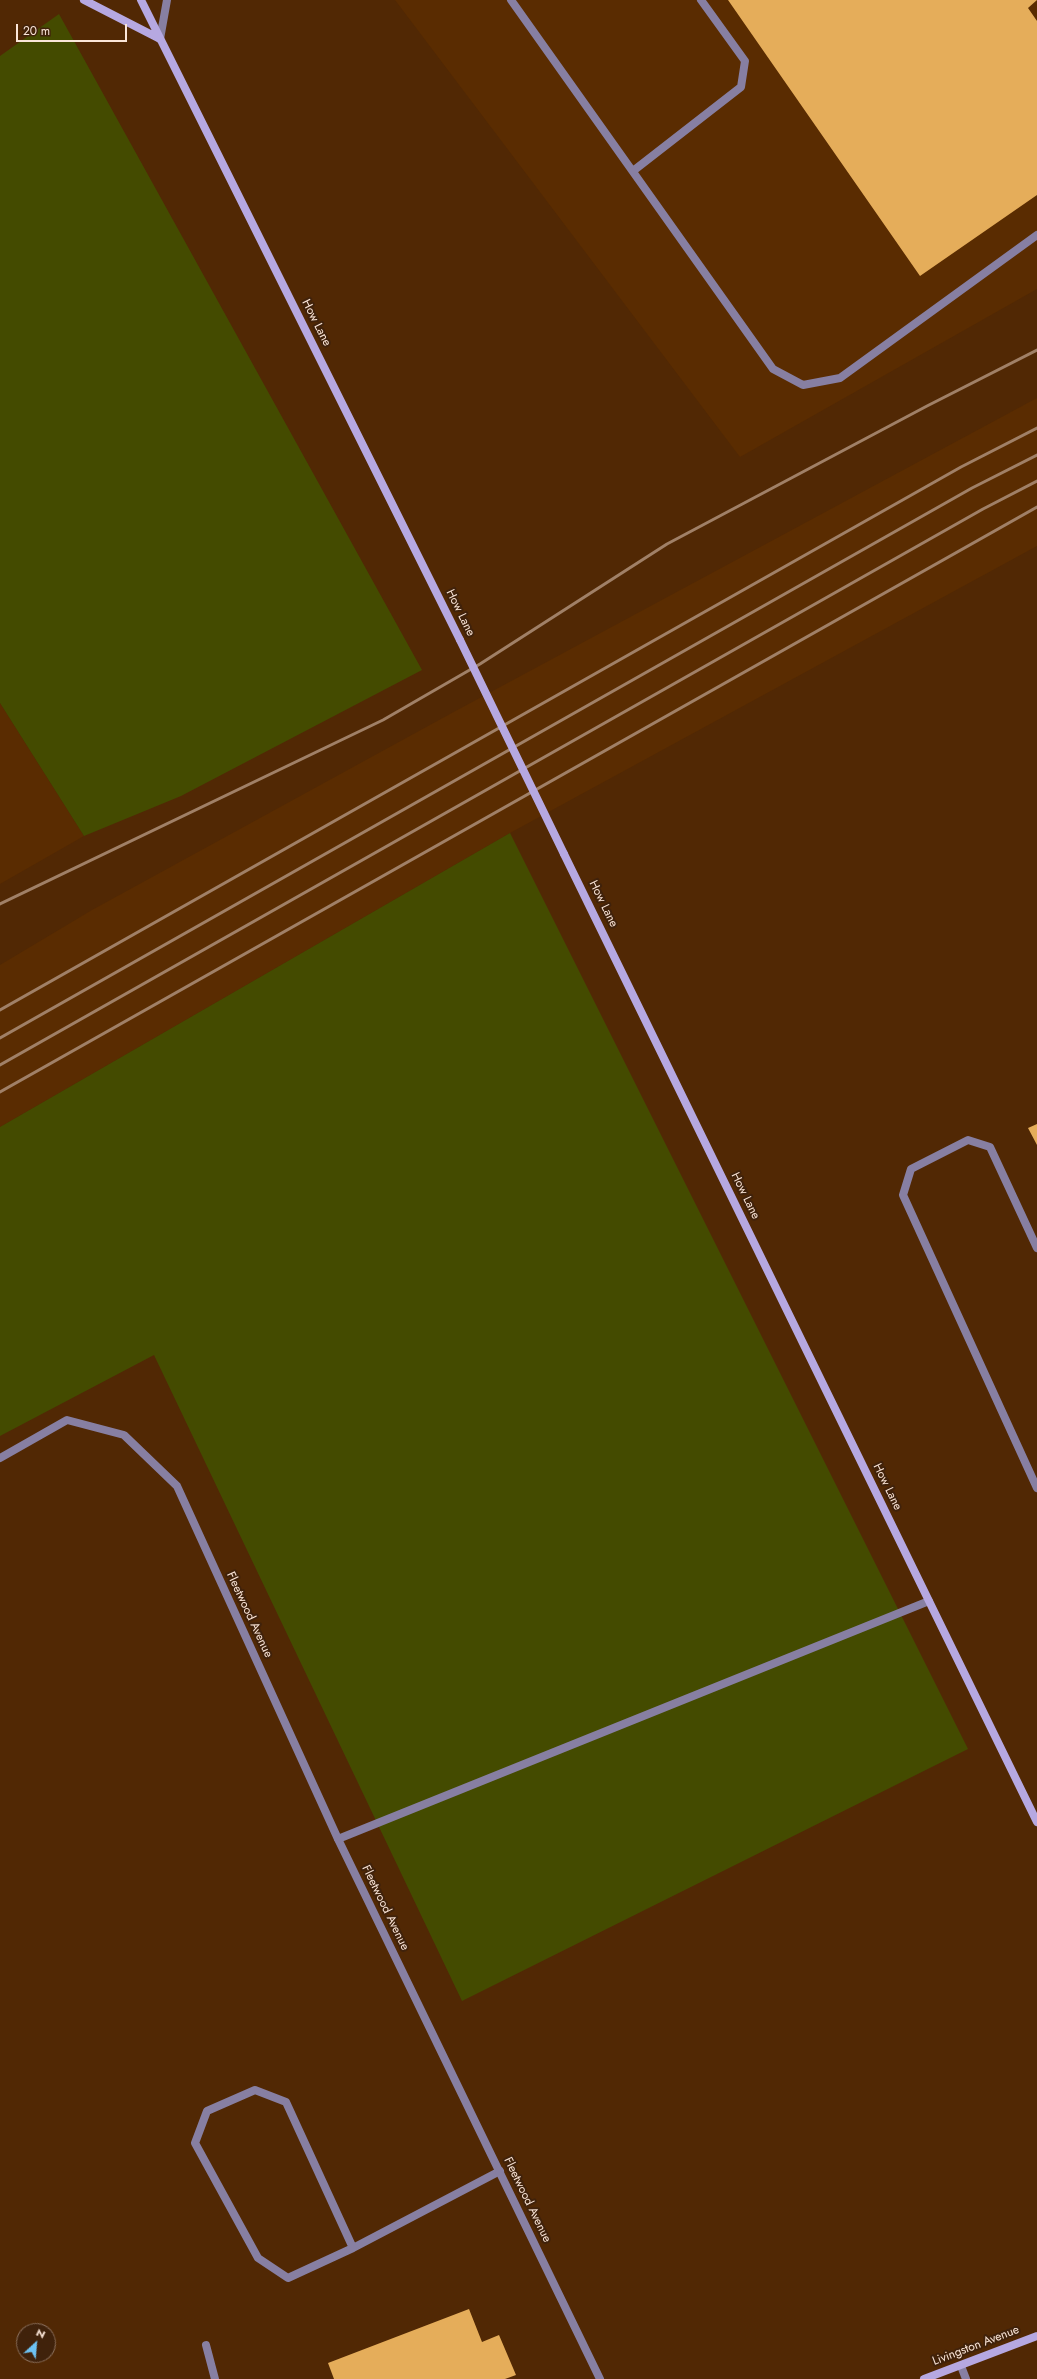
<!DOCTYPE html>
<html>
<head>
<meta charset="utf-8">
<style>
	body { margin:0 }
	#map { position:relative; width:1037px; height:2379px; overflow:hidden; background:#512804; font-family:Jost,sans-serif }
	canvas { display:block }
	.north { position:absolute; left:16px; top:2323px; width:40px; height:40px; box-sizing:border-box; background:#40220b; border:1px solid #8b705d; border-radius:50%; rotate:26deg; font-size:11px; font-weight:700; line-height:16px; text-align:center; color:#fbe6d9 }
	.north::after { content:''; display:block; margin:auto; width:14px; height:18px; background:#6dc2f3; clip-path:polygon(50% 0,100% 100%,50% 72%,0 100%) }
	.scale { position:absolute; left:16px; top:24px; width:111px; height:18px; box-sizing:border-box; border:2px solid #fbe6d9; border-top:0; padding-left:5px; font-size:12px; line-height:14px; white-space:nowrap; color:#fbe6d9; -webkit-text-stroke:3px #40220b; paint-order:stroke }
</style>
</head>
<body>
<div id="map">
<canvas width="1037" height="2379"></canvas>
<div class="north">N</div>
<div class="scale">20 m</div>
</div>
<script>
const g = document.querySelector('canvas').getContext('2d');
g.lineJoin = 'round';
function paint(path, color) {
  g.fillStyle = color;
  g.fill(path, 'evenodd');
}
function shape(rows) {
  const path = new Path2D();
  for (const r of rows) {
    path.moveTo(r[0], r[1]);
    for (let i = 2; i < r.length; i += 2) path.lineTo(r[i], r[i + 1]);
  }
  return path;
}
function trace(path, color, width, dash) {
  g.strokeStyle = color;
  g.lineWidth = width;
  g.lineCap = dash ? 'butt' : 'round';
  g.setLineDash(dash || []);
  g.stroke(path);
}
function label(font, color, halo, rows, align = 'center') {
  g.font = font + ' Jost,sans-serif';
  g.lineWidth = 4;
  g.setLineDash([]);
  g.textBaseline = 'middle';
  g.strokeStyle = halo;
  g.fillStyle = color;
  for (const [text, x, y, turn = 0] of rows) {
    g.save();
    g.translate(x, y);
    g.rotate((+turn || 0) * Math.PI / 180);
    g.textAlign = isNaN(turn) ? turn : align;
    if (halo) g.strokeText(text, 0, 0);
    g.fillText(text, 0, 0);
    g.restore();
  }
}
paint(shape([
	[395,0,1037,0,1037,289,740,457],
	[1037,398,1037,546,510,833,0,1127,0,965,92,910,450,714],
	[0,703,84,836,0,884]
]), '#5a2c01');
paint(shape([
	[59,14,422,670,181,796,84,836,0,703,0,56],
	[510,833,968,1749,462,2001,154,1355,0,1436,0,1127]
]), '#444b00');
paint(shape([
	[728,0,1037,0,1028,8,1037,21,1037,195,920,276],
	[1037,1124,1037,1145,1028,1128],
	[469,2309,482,2342,499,2335,516,2375,505,2379,334,2379,328,2363]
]), '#e5ad5a');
trace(shape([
	[511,0,773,369,803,385,840,378,1037,235],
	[633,171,741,87,745,61,701,0],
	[338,1839,929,1601],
	[353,2248,286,2102,255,2090,207,2111,195,2143,258,2258,288,2278,353,2248,500,2171],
	[206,2345,215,2379],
	[961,2366,966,2379]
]), '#877fa2', 8);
trace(shape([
	[1037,1248,990,1147,968,1140,911,1169,903,1195,1037,1488],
	[0,1458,67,1420,124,1435,177,1486,338,1839,600,2379]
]), '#877fa2', 8);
trace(shape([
	[160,39,167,0]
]), '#877fa2', 8);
trace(shape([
	[84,0,160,39],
	[141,0,460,640],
	[564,854,1037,1822],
	[924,2379,1037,2336]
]), '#b6a8e1', 8);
trace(shape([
	[0,904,383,720,480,664,667,544,927,406,1037,350],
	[0,1010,961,467,1037,428],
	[0,1038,972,488,1037,455],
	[0,1065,983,509,1037,481],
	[0,1092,1037,507]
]), '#a08067', 3);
trace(shape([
	[460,640,564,854]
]), '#b6a8e1', 8);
label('12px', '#fbe6d9', '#40220b', [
	["How Lane",316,323,63],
	["How Lane",460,613,64],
	["How Lane",603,904,64],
	["How Lane",745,1196,64],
	["How Lane",887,1487,64],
	["Fleetwood Avenue",249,1615,65],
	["Fleetwood Avenue",385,1908,64],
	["Fleetwood Avenue",527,2200,64],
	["Livingston Avenue",976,2346,-21]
]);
</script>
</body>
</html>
